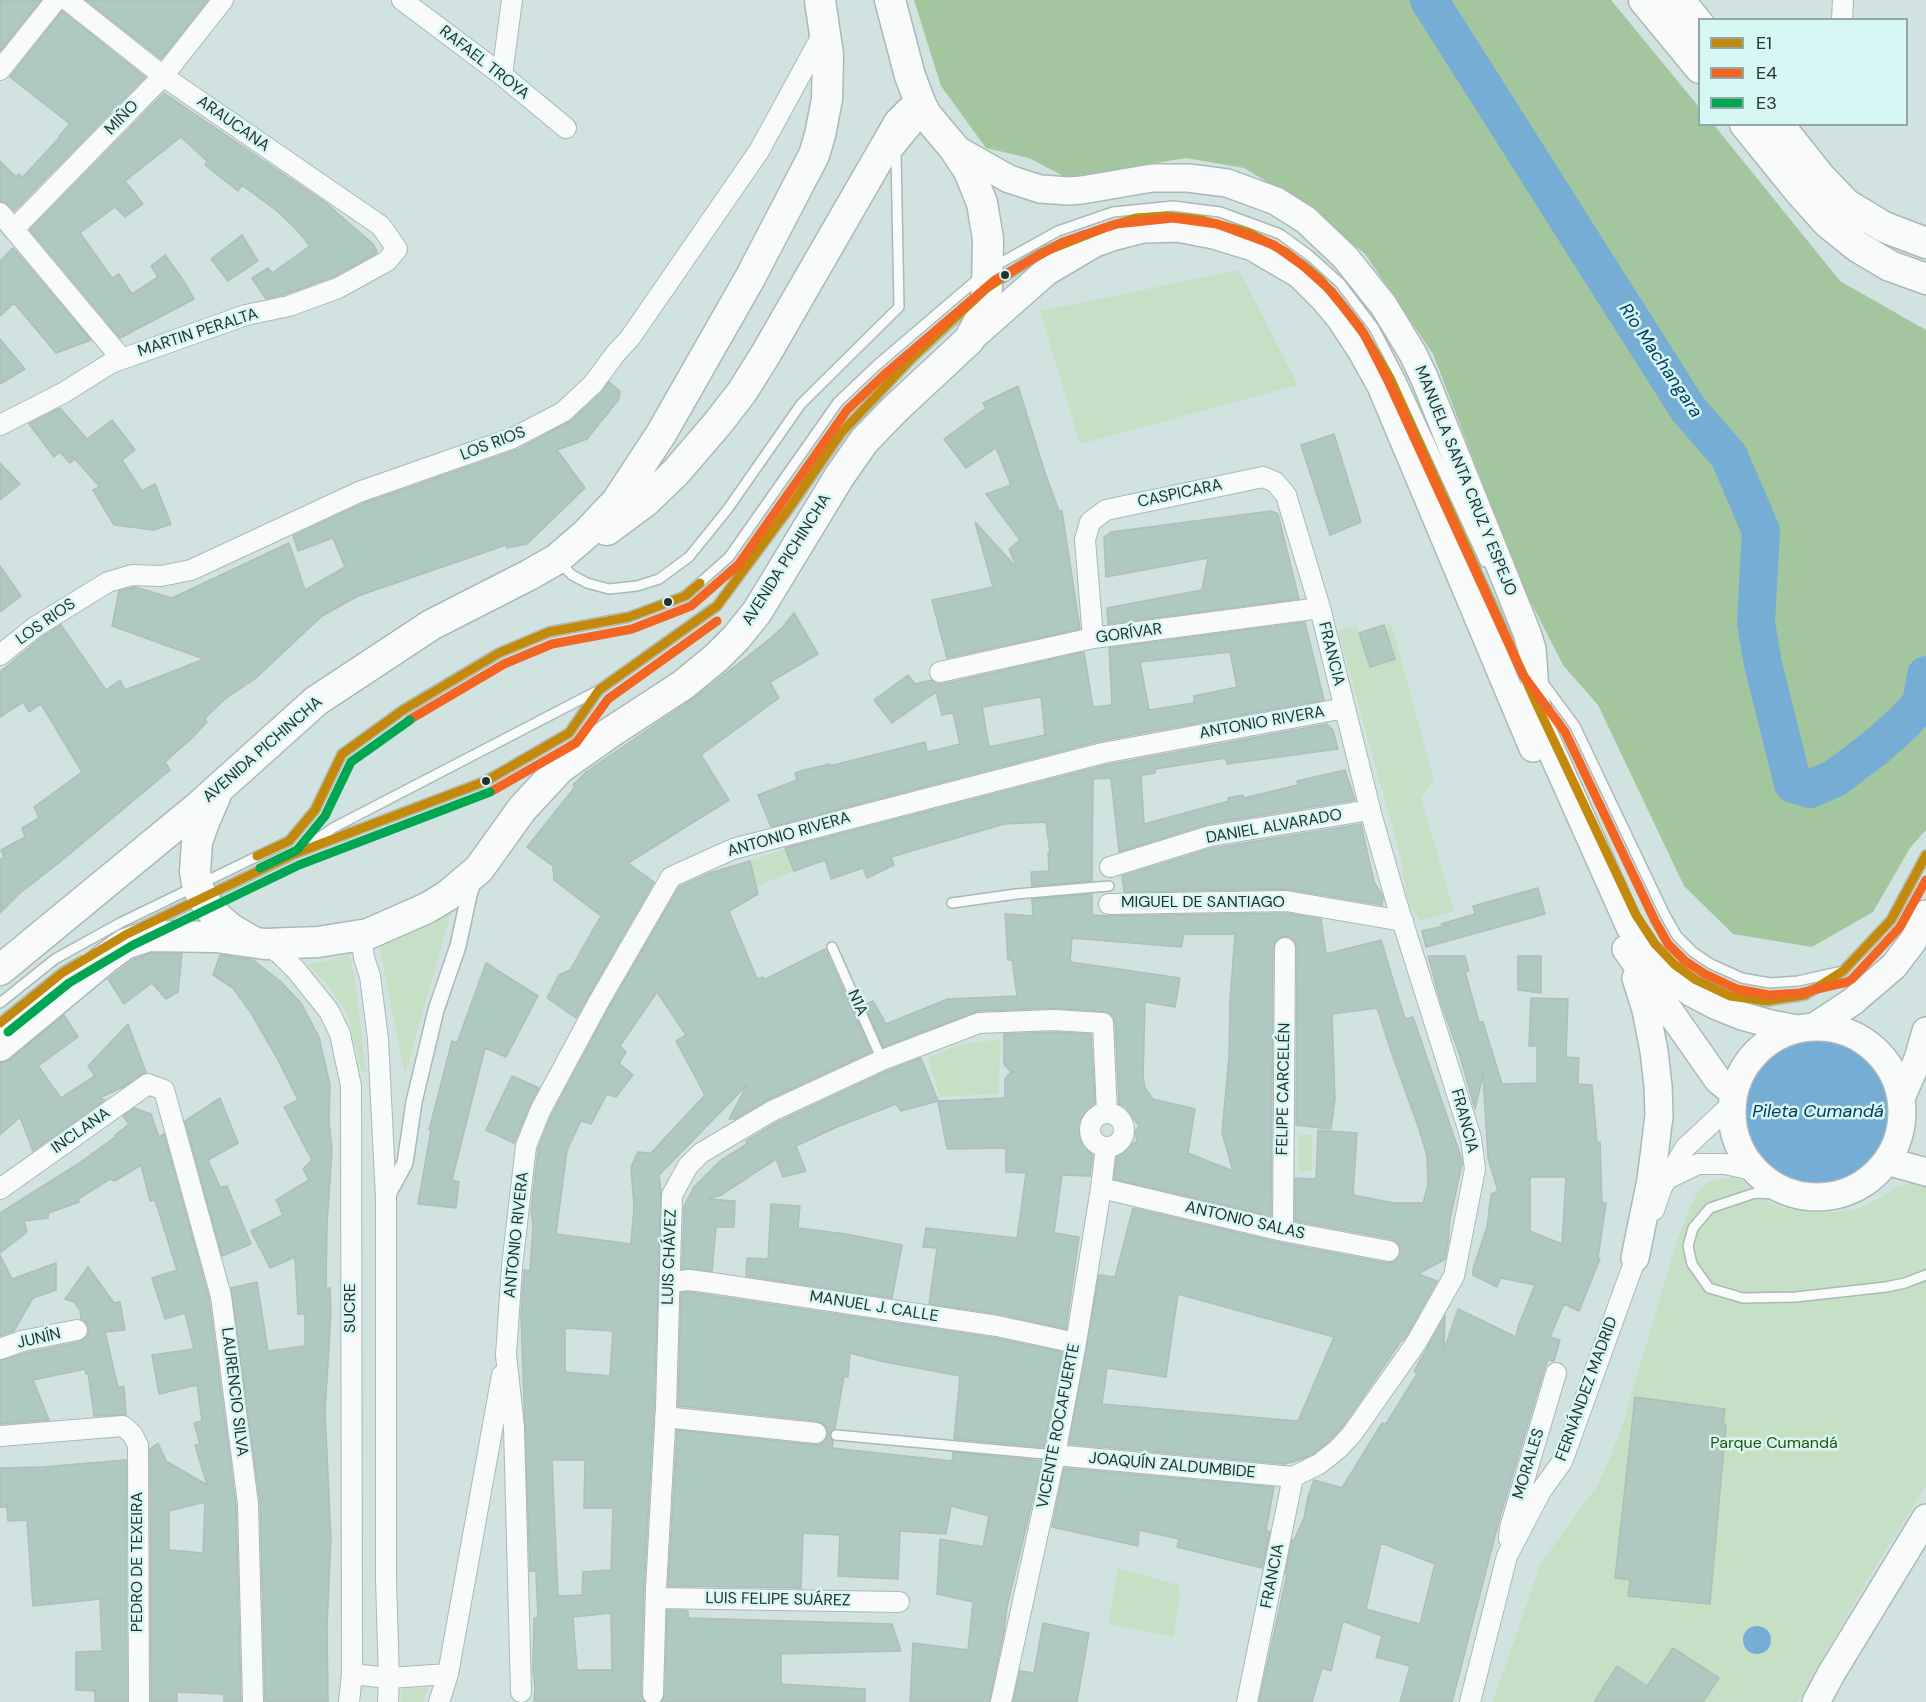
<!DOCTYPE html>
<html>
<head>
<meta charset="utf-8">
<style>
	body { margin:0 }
	#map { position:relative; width:1926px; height:1702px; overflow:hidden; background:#d1e3e1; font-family:"DM Sans",sans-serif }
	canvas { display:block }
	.legend { position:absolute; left:1698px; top:18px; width:210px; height:108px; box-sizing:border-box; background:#d7f7f4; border:2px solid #90a8a6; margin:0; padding:8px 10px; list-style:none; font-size:18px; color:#253130 }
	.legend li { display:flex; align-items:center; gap:12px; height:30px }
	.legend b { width:30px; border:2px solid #90a8a6 }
</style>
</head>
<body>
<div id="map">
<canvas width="1926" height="1702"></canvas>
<ul class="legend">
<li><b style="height:8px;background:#c2890c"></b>E1</li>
<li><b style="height:8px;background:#f26522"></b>E4</li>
<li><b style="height:8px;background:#00a651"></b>E3</li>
</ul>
</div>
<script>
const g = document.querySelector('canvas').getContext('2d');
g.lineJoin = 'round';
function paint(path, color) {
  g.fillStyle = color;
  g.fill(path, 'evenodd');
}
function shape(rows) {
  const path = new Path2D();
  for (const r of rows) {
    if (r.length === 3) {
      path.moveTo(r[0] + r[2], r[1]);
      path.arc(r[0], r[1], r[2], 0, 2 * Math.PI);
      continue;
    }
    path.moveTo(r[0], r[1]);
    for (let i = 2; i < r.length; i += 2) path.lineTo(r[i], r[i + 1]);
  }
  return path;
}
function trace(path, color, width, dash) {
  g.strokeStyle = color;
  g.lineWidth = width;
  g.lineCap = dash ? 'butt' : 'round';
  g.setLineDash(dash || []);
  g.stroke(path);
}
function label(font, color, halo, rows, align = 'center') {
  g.font = font + ' "DM Sans",sans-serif';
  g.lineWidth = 5;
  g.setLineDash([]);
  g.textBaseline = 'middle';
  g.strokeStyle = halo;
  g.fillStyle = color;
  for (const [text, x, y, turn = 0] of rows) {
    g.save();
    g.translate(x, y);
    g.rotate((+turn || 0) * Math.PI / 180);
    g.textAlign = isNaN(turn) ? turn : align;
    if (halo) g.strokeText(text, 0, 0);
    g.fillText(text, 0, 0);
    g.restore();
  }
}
paint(shape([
	[1239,270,1298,385,1080,444,1040,311],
	[1391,623,1434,780,1421,797,1454,911,1420,921,1408,903,1399,851,1338,631,1356,625,1370,667,1394,659,1384,625],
	[785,849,794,871,756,887,750,861],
	[451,912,405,1076,379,944,393,941,420,929],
	[348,955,351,961,355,980,366,1072,361,1071,348,1016,327,984,308,965],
	[1001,1039,998,1094,940,1097,928,1058,958,1045],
	[1298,1135,1312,1135,1312,1171,1298,1171],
	[1733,1177,1744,1181,1761,1198,1769,1203,1784,1208,1819,1213,1849,1211,1864,1206,1878,1199,1896,1187,1906,1184,1917,1183,1926,1186,1926,1486,1865,1584,1798,1702,1493,1702,1540,1565,1598,1484,1608,1463,1623,1423,1678,1237,1689,1210,1698,1191,1708,1182],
	[1118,1568,1178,1585,1180,1593,1174,1637,1108,1624],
	[428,1688,423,1702,401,1702,402,1689]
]), '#c6e0c5');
paint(shape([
	[914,0,1611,0,1699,107,1700,124,1714,125,1840,281,1926,330,1926,830,1910,848,1873,912,1812,947,1733,934,1684,886,1598,705,1563,665,1520,581,1433,354,1365,254,1307,206,1244,168,1186,158,1067,178,1029,158,986,148,941,86]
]), '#a4c69e');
paint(shape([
	[1818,1112,72],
	[1757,1640,14]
]), '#75add4');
trace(shape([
	[1429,0,1688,409,1729,456,1761,531,1756,623,1763,664,1793,784,1810,789,1835,778,1875,748,1903,723,1921,704,1926,675]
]), '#75add4', 38);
const building = shape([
	[0,0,41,0,0,51,0,0],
	[86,0,208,0,161,59,86,0],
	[62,11,145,77,14,211,9,205,0,201,0,161,16,177,19,174,22,178,60,137,59,136,70,124,10,77,62,11],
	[164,93,326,203,373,244,377,251,375,254,333,277,286,294,266,299,252,278,268,268,272,273,310,246,296,229,277,211,242,185,238,191,205,165,207,161,181,137,125,181,143,204,125,217,115,207,80,233,112,278,119,274,132,294,158,277,151,266,165,255,183,280,194,299,120,338,30,230,164,93],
	[242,235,258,261,228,281,211,259,242,235],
	[13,248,91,340,56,353,14,303,0,316,0,261,13,248],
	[0,339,25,369,0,384,0,339],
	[609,382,620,391,619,399,587,439,557,450,585,488,527,544,507,548,506,545,358,596,322,616,256,678,225,699,205,718,207,722,191,739,165,762,170,770,60,862,20,893,0,913,0,860,4,857,1,850,25,837,22,828,39,818,34,807,82,772,41,704,29,712,23,702,0,717,0,672,42,637,61,625,106,690,120,680,125,690,204,659,112,626,119,591,135,587,172,598,289,543,305,590,345,567,333,538,298,551,293,536,364,503,519,449,571,421,601,393,609,382],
	[1018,386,1045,473,1059,511,1062,511,1080,629,947,658,932,600,993,587,975,522,1017,568,1009,549,1020,540,986,494,1011,485,996,448,966,468,944,439,986,408,983,403,1018,386],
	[60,408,87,439,112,420,135,450,122,460,142,491,155,484,171,524,154,530,114,525,93,490,100,487,75,459,70,463,60,452,54,457,29,424,60,408],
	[1334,434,1361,522,1330,535,1301,445,1334,434],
	[0,463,20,484,0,500,0,463],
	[1271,511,1278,514,1299,599,1108,624,1107,608,1202,590,1208,558,1106,577,1104,537,1111,532,1271,511],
	[0,566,21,596,0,612,0,566],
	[794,613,818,654,770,682,779,698,701,755,729,800,628,863,654,882,576,1018,547,998,559,975,570,970,601,916,554,880,553,866,527,847,575,787,573,785,586,772,694,698,766,642,782,628,794,613],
	[1305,622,1324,700,1100,741,771,827,758,795,797,780,795,773,804,770,830,764,830,766,925,742,927,752,960,744,953,713,942,715,936,692,892,723,874,700,908,675,915,684,932,680,937,684,943,684,1084,652,1093,707,1112,705,1109,648,1305,622],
	[1230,652,1237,687,1194,696,1194,703,1149,710,1140,662,1230,652],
	[1041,697,1045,735,989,747,982,707,1041,697],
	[1384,625,1395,659,1370,667,1359,633,1384,625],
	[1327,724,1333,730,1338,749,1227,764,1226,758,1155,769,1155,773,1141,775,1144,824,1229,801,1228,798,1243,795,1244,798,1298,785,1297,781,1345,770,1355,800,1208,824,1119,852,1111,778,1093,779,1092,881,1032,886,1031,872,1049,871,1048,853,1050,853,1046,822,1004,824,891,857,894,865,867,878,863,868,831,879,825,860,794,871,785,848,1106,765,1327,724],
	[1361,824,1374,882,1383,897,1382,905,1286,889,1124,892,1122,876,1213,848,1361,824],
	[750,861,758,894,729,911,757,979,763,977,764,980,825,949,871,1052,767,1100,735,1119,729,1119,747,1085,659,1175,661,1192,654,1407,644,1588,641,1694,645,1702,534,1702,535,1687,533,1670,534,1618,538,1618,536,1571,530,1571,521,1314,524,1270,530,1271,533,1226,531,1211,538,1149,551,1116,608,1009,679,887,710,873,750,861],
	[657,992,686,1035,676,1041,705,1095,651,1153,638,1152,631,1167,634,1207,631,1244,556,1234,567,1150,581,1121,591,1124,607,1094,616,1097,633,1075,619,1063,626,1052,620,1046,657,992],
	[565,1328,613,1331,610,1376,565,1372,565,1328],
	[552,1460,585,1460,584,1508,613,1508,611,1570,583,1572,582,1595,558,1596,552,1460],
	[611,1613,612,1670,577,1670,573,1617,611,1613],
	[1538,888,1545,914,1426,947,1422,931,1448,925,1441,924,1475,914,1473,906,1538,888],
	[1092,894,1092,915,1109,916,1285,913,1321,919,1326,954,1381,940,1405,1019,1413,1017,1461,1157,1462,1164,1450,1219,1448,1242,1445,1259,1418,1274,1437,1281,1406,1337,1402,1341,1401,1341,1343,1426,1330,1440,1313,1454,1302,1459,1285,1464,1069,1444,1099,1275,1115,1277,1133,1208,1281,1243,1387,1263,1394,1262,1398,1258,1400,1248,1397,1242,1392,1239,1295,1221,1295,1178,1316,1179,1318,1130,1357,1133,1353,1195,1394,1203,1423,1203,1428,1185,1427,1156,1419,1129,1392,1054,1377,1008,1332,1014,1335,1099,1331,1129,1296,1125,1297,948,1295,942,1291,937,1284,936,1275,941,1273,948,1271,1216,1114,1179,1117,1154,1137,1141,1135,1132,1139,1126,1125,1106,1119,1104,1115,1022,1113,1016,1109,1013,1055,1008,978,1011,883,1047,865,1005,873,1001,886,1024,948,999,1017,996,1012,960,1008,960,1005,914,1033,916,1032,899,1092,894],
	[1184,934,1235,934,1230,1000,1229,1057,1222,1133,1233,1171,1188,1153,1195,1109,1153,1099,1145,1088,1143,1078,1145,1002,1175,1007,1180,978,1070,962,1072,938,1181,947,1184,934],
	[1178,1294,1334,1337,1298,1421,1102,1404,1107,1368,1166,1377,1178,1294],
	[152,953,182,954,178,992,166,999,152,983,124,1004,108,979,133,960,152,953],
	[220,955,253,960,280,981,301,1003,319,1037,330,1085,329,1121,332,1150,327,1225,326,1288,330,1288,331,1313,325,1412,331,1539,327,1626,328,1702,265,1702,260,1502,231,1288,257,1282,268,1351,305,1346,305,1314,298,1314,295,1257,270,1268,251,1231,283,1215,276,1200,309,1180,303,1169,312,1160,284,1107,298,1100,277,1058,251,1013,233,988,213,975,220,955],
	[1428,956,1465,956,1469,971,1465,971,1479,1022,1483,1022,1502,1084,1537,1083,1537,1046,1529,1046,1531,998,1568,999,1566,1057,1579,1058,1578,1084,1592,1085,1597,1142,1600,1142,1602,1203,1606,1203,1598,1258,1600,1259,1579,1311,1564,1304,1550,1337,1560,1340,1554,1361,1548,1360,1544,1370,1500,1517,1452,1702,1400,1702,1410,1666,1376,1657,1382,1636,1343,1621,1331,1671,1322,1668,1312,1702,1259,1702,1287,1574,1285,1574,1292,1540,1294,1540,1304,1518,1308,1497,1314,1480,1342,1488,1382,1423,1386,1424,1417,1374,1414,1371,1445,1316,1444,1350,1458,1309,1516,1337,1519,1324,1535,1285,1501,1278,1497,1287,1473,1275,1473,1269,1487,1227,1491,1194,1498,1191,1488,1158,1483,1075,1475,1109,1460,1056,1441,1003,1428,956],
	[1530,1177,1566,1177,1562,1244,1530,1231,1530,1177],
	[1381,1543,1435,1564,1420,1624,1366,1609,1381,1543],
	[1518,956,1541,956,1541,993,1518,990,1518,956],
	[486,963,538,996,506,1057,485,1048,452,1180,459,1182,456,1208,418,1204,431,1130,429,1130,452,1041,457,1043,486,963],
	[64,1015,78,1037,38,1066,61,1098,95,1076,88,1066,128,1024,146,1072,123,1087,99,1098,105,1100,33,1151,20,1117,0,1135,0,1063,11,1059,64,1015],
	[1054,1032,1091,1034,1095,1102,1083,1121,1081,1132,1093,1157,1090,1176,1062,1175,1054,1233,1079,1237,1066,1329,999,1314,929,1304,937,1248,923,1247,926,1228,1017,1238,1026,1173,1006,1172,1006,1148,947,1149,938,1101,1005,1098,1005,1079,1011,1072,1004,1064,1004,1034,1054,1032],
	[921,1058,938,1101,901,1111,896,1104,837,1127,796,1146,806,1171,783,1177,776,1159,721,1195,708,1199,735,1201,734,1227,716,1227,712,1271,682,1269,684,1206,694,1187,720,1161,747,1144,746,1141,778,1122,887,1071,921,1058],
	[512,1076,539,1088,529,1107,514,1143,486,1130,512,1076],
	[220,1098,238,1143,208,1160,220,1187,227,1186,251,1244,222,1256,185,1121,220,1098],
	[134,1108,151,1114,159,1137,164,1134,209,1298,236,1505,241,1702,224,1702,224,1694,177,1692,177,1702,151,1702,150,1449,158,1443,166,1461,207,1485,195,1445,200,1444,194,1423,202,1421,197,1385,159,1394,152,1355,194,1349,185,1313,165,1319,152,1278,177,1270,155,1200,150,1201,141,1165,115,1181,110,1179,78,1199,79,1202,48,1213,48,1218,24,1221,27,1232,0,1253,0,1213,78,1164,115,1137,115,1135,129,1124,123,1116,134,1108],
	[205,1502,203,1553,169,1550,169,1511,205,1502],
	[771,1204,800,1206,798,1228,846,1234,902,1245,892,1298,746,1276,747,1258,768,1259,771,1204],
	[0,1255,12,1279,56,1263,56,1290,33,1298,14,1331,0,1336,0,1255],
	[88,1267,114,1303,120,1302,125,1330,105,1332,118,1387,124,1387,126,1415,94,1416,88,1373,86,1374,85,1369,33,1380,49,1420,0,1424,0,1361,25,1353,79,1342,84,1339,88,1334,89,1327,86,1322,81,1319,80,1310,74,1302,65,1299,88,1267],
	[689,1292,995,1338,1062,1352,1044,1447,954,1439,960,1376,880,1361,850,1353,848,1377,844,1376,835,1428,829,1434,833,1441,832,1448,952,1461,953,1452,1042,1461,1007,1607,1004,1631,989,1702,910,1702,913,1643,968,1650,973,1602,937,1594,940,1539,983,1547,989,1516,951,1506,946,1534,900,1531,898,1579,838,1576,840,1535,803,1533,801,1588,668,1586,677,1430,815,1445,820,1444,825,1440,828,1434,823,1424,817,1421,678,1406,681,1293,689,1292],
	[1635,1397,1725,1409,1723,1424,1726,1425,1710,1604,1628,1596,1630,1580,1615,1578,1635,1397],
	[126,1460,127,1702,95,1702,95,1691,76,1690,76,1652,102,1651,100,1599,33,1606,27,1520,8,1521,7,1507,0,1507,0,1468,42,1467,126,1460],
	[1064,1468,1274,1487,1266,1530,1270,1532,1262,1568,1177,1547,1179,1539,1139,1530,1138,1546,1052,1527,1064,1468],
	[667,1610,688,1611,688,1618,892,1624,901,1651,781,1654,781,1684,865,1689,865,1702,662,1702,665,1694,667,1610],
	[1043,1623,1089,1633,1077,1702,1013,1702,1020,1671,1034,1673,1043,1623],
	[1673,1648,1719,1678,1703,1702,1594,1702,1617,1666,1647,1686,1673,1648]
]);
paint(building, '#aec9c0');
trace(building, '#b0bdb9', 1.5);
const service = shape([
	[993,267,1058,231,1113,212,1173,206,1220,212,1280,234,1310,256,1340,283,1374,328,1400,378,1485,562],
	[993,284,1041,253,1084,236],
	[1425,458,1525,678],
	[560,563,572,575,587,583,609,589,637,586,659,579,689,557,727,510,801,404,899,307,896,154,924,120],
	[1541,680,1575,726,1665,915,1677,936,1693,952,1711,964,1742,978,1770,983,1798,981,1838,972],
	[310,844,333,828,597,691],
	[952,903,1016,894,1109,886],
	[146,925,294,854,486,781,569,733,599,690,717,606,788,510,841,433,912,358,978,297],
	[832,947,882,1060],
	[1697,981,1730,996,1766,1001,1805,995,1843,971,1891,920,1926,855],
	[0,1003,55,959,120,923,289,841,315,810,342,754,403,710,499,653,549,632,629,617,685,596,729,557,838,402,877,365,980,277],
	[0,1023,62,973,82,961],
	[1798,1195,1755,1193,1710,1208,1693,1228,1688,1246,1692,1264,1709,1288,1743,1298,1796,1297,1886,1287,1905,1283,1926,1275],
	[836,1435,1055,1455]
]);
const pedestrian = shape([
	[386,1198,405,1163,414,1102,436,1010,458,946,469,895,474,880]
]);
const minor = shape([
	[402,0,502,75,566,128],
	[1842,20,1843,0],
	[0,70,56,0],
	[502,75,512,0],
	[0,213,122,359],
	[14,229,163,76,223,0],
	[0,425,63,393,111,363,122,359,246,315,289,306,338,288,387,261,397,249,381,226,163,76,67,0],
	[1093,638,1085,540,1090,522,1106,510,1263,477,1275,482,1286,495,1320,608,1372,817,1397,904,1471,1138,1475,1169,1454,1276,1416,1343,1352,1434,1338,1449,1319,1464,1293,1477],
	[0,655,35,627,108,582,132,575,161,576,191,570,359,492,513,438,563,412,593,384,616,353,630,338,759,151,825,30],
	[940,672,1093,638,1320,608],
	[1110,867,1210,836,1370,810],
	[1109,904,1286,901,1403,921],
	[361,936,364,958,370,976,378,1039,386,1198,386,1581,389,1678,388,1702],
	[265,944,279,953,296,970,329,1011,340,1034,351,1086,352,1674,349,1702],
	[1107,1130,17],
	[1669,1178,1698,1164,1726,1164,1756,1171],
	[1101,1188,1283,1231,1389,1251],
	[0,1189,148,1084,164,1090,221,1296,248,1504,253,1702],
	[1654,1210,1662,1187,1685,1148,1732,1104],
	[1283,1231,1285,948],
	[670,1282,689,1280,712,1283,997,1326,1076,1343],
	[0,1349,22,1341,77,1330],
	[665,1417,816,1433],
	[0,1436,123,1426,132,1434,138,1445,139,1702],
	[1055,1455,1293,1477],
	[1509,1539,1510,1528,1556,1373],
	[656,1598,899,1602],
	[352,1674,389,1678,448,1674],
	[521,1692,514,1427,506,1355,512,1266,526,1146,540,1111,598,1003,671,877,733,849,1103,753,1345,708],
	[653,1694,656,1589,666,1408,672,1195,688,1166,701,1153,772,1111,882,1060,979,1023,1054,1020,1103,1023,1107,1113],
	[439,1702,448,1674,502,1375],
	[1001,1702,1055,1455,1076,1343,1101,1188,1106,1147],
	[1247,1702,1293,1477],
	[1470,1702,1507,1556,1541,1491,1562,1462,1640,1246]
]);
const secondary = shape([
	[954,148,1009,179,1040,189,1069,191,1082,190,1152,178,1188,178,1227,183,1276,201,1306,220,1345,257,1384,306,1413,354,1424,377,1527,633,1532,649,1536,703,1544,734,1630,927,1654,960,1669,975,1692,993,1717,1006,1742,1016,1771,1024,1797,1029],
	[970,339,1046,272,1095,243,1112,237,1143,229,1177,228,1214,235,1253,247,1299,274,1325,300,1340,318,1361,350,1381,386,1533,748],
	[1626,949,1718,1080,1734,1093],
	[1817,1112,85],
	[1814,1027,1852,1002,1894,966,1913,941,1926,914],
	[1901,1098,1918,1059,1926,1031],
	[1887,1161,1926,1172],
	[1635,1258,1651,1180,1659,1116,1658,1086,1654,1051,1646,1010,1636,978],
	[1816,1702,1831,1674,1926,1518]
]);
const primary = shape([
	[1644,0,1700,68],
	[1679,0,1700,26],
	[1745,124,1801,193,1828,223,1858,247,1890,266,1926,279],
	[1778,124,1821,178,1846,204,1884,227,1926,243],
	[607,530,646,501,676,472,718,423,742,392,764,357,899,123,911,111,919,111,927,116],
	[215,797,204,822,197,842,195,872,198,888,207,905,218,918,231,929,250,940],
	[0,970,198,807,316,701,431,625,529,575,557,559,586,534,617,501,661,434,750,278,814,155,820,135,827,99,828,55,820,0],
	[0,1046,106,958,125,944,149,936,216,937,265,944,318,942,368,934,427,908,447,896,479,869,522,809,560,768,611,732,683,685,717,657,736,638,757,612,839,477,864,441,895,409,969,340,981,318,985,303,987,288,988,239,982,203,969,171,954,148,927,116,921,105,910,76,890,0]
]);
trace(service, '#aab8b7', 12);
trace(pedestrian, '#aab8b7', 18);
trace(minor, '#aab8b7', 22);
trace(secondary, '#aab8b7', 30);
trace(primary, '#aab8b7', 33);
trace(service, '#f8fbfa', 9);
trace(pedestrian, '#f8fbfa', 15);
trace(minor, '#f8fbfa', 20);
trace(secondary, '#f8fbfa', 27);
trace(primary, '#f8fbfa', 30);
trace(shape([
	[257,856,289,841,315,810,342,754,403,710,499,653,549,632,629,617,685,596,700,583],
	[0,1023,62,973,127,934,294,854,486,781,569,733,599,690,717,606,788,510,841,433,912,358,987,288,1041,253,1104,228,1136,218,1167,216,1202,220,1247,232,1286,252,1320,279,1359,326,1390,378,1536,703,1636,915,1655,944,1674,964,1696,980,1730,996,1766,1001,1805,995,1843,971,1891,920,1926,855]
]), '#c2890c', 9);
trace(shape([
	[409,720,504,664,552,644,632,629,691,606,738,565,847,410,885,374,995,280,1063,242,1116,224,1173,218,1217,224,1274,245,1302,265,1331,291,1364,334,1389,383,1523,675,1565,732,1655,921,1668,944,1685,961,1705,974,1737,989,1769,995,1800,993,1847,982,1852,979,1900,927,1926,880],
	[492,791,576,743,608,699,717,621]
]), '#f26522', 9);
trace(shape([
	[260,868,297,850,325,816,351,762,410,720],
	[8,1032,69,983,133,945,299,865,490,792]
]), '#00a651', 9);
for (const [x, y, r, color] of [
	[1005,275,5,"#253130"],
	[668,602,5,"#253130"],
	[486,781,5,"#253130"]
]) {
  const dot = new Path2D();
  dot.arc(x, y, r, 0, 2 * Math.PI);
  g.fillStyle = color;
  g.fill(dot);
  trace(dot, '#d7f7f4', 2);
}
label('16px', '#253130', '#d7f7f4', [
	["RAFAEL TROYA",484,63,38],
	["MIÑO",122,118,-46],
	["ARAUCANA",233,124,35],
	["MARTIN PERALTA",198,333,-18],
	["LOS RIOS",493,444,-21],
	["MANUELA SANTA CRUZ Y ESPEJO",1465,481,68],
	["CASPICARA",1180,494,-12],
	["AVENIDA PICHINCHA",787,560,-58],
	["LOS RIOS",46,622,-35],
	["GORÍVAR",1129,634,-8],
	["FRANCIA",1331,654,76],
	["ANTONIO RIVERA",1262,723,-10],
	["AVENIDA PICHINCHA",263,750,-41],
	["DANIEL ALVARADO",1274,827,-10],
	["ANTONIO RIVERA",789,835,-16],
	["MIGUEL DE SANTIAGO",1203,903],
	["N1A",857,1003,66],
	["FELIPE CARCELÉN",1284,1089,-89],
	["FRANCIA",1464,1121,75],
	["INCLANA",81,1131,-35],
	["ANTONIO SALAS",1245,1221,13],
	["ANTONIO RIVERA",517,1235,-84],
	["LUIS CHÁVEZ",670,1257,-88],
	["MANUEL J. CALLE",874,1307,9],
	["SUCRE",351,1308,-90],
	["JUNÍN",39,1339,-13],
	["FERNÁNDEZ MADRID",1587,1389,-70],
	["LAURENCIO SILVA",234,1392,83],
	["VICENTE ROCAFUERTE",1059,1426,-79],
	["MORALES",1529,1464,-73],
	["JOAQUÍN ZALDUMBIDE",1172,1466,5],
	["PEDRO DE TEXEIRA",138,1562,-90],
	["FRANCIA",1273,1576,-79],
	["LUIS FELIPE SUÁREZ",778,1600,1]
]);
label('16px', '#265304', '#d7f7f4', [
	["Parque Cumandá",1774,1444]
]);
label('italic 18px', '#003b60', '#d7f7f4', [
	["Rio Machangara",1660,361,56],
	["Pileta Cumandá",1818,1112]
]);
</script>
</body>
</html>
